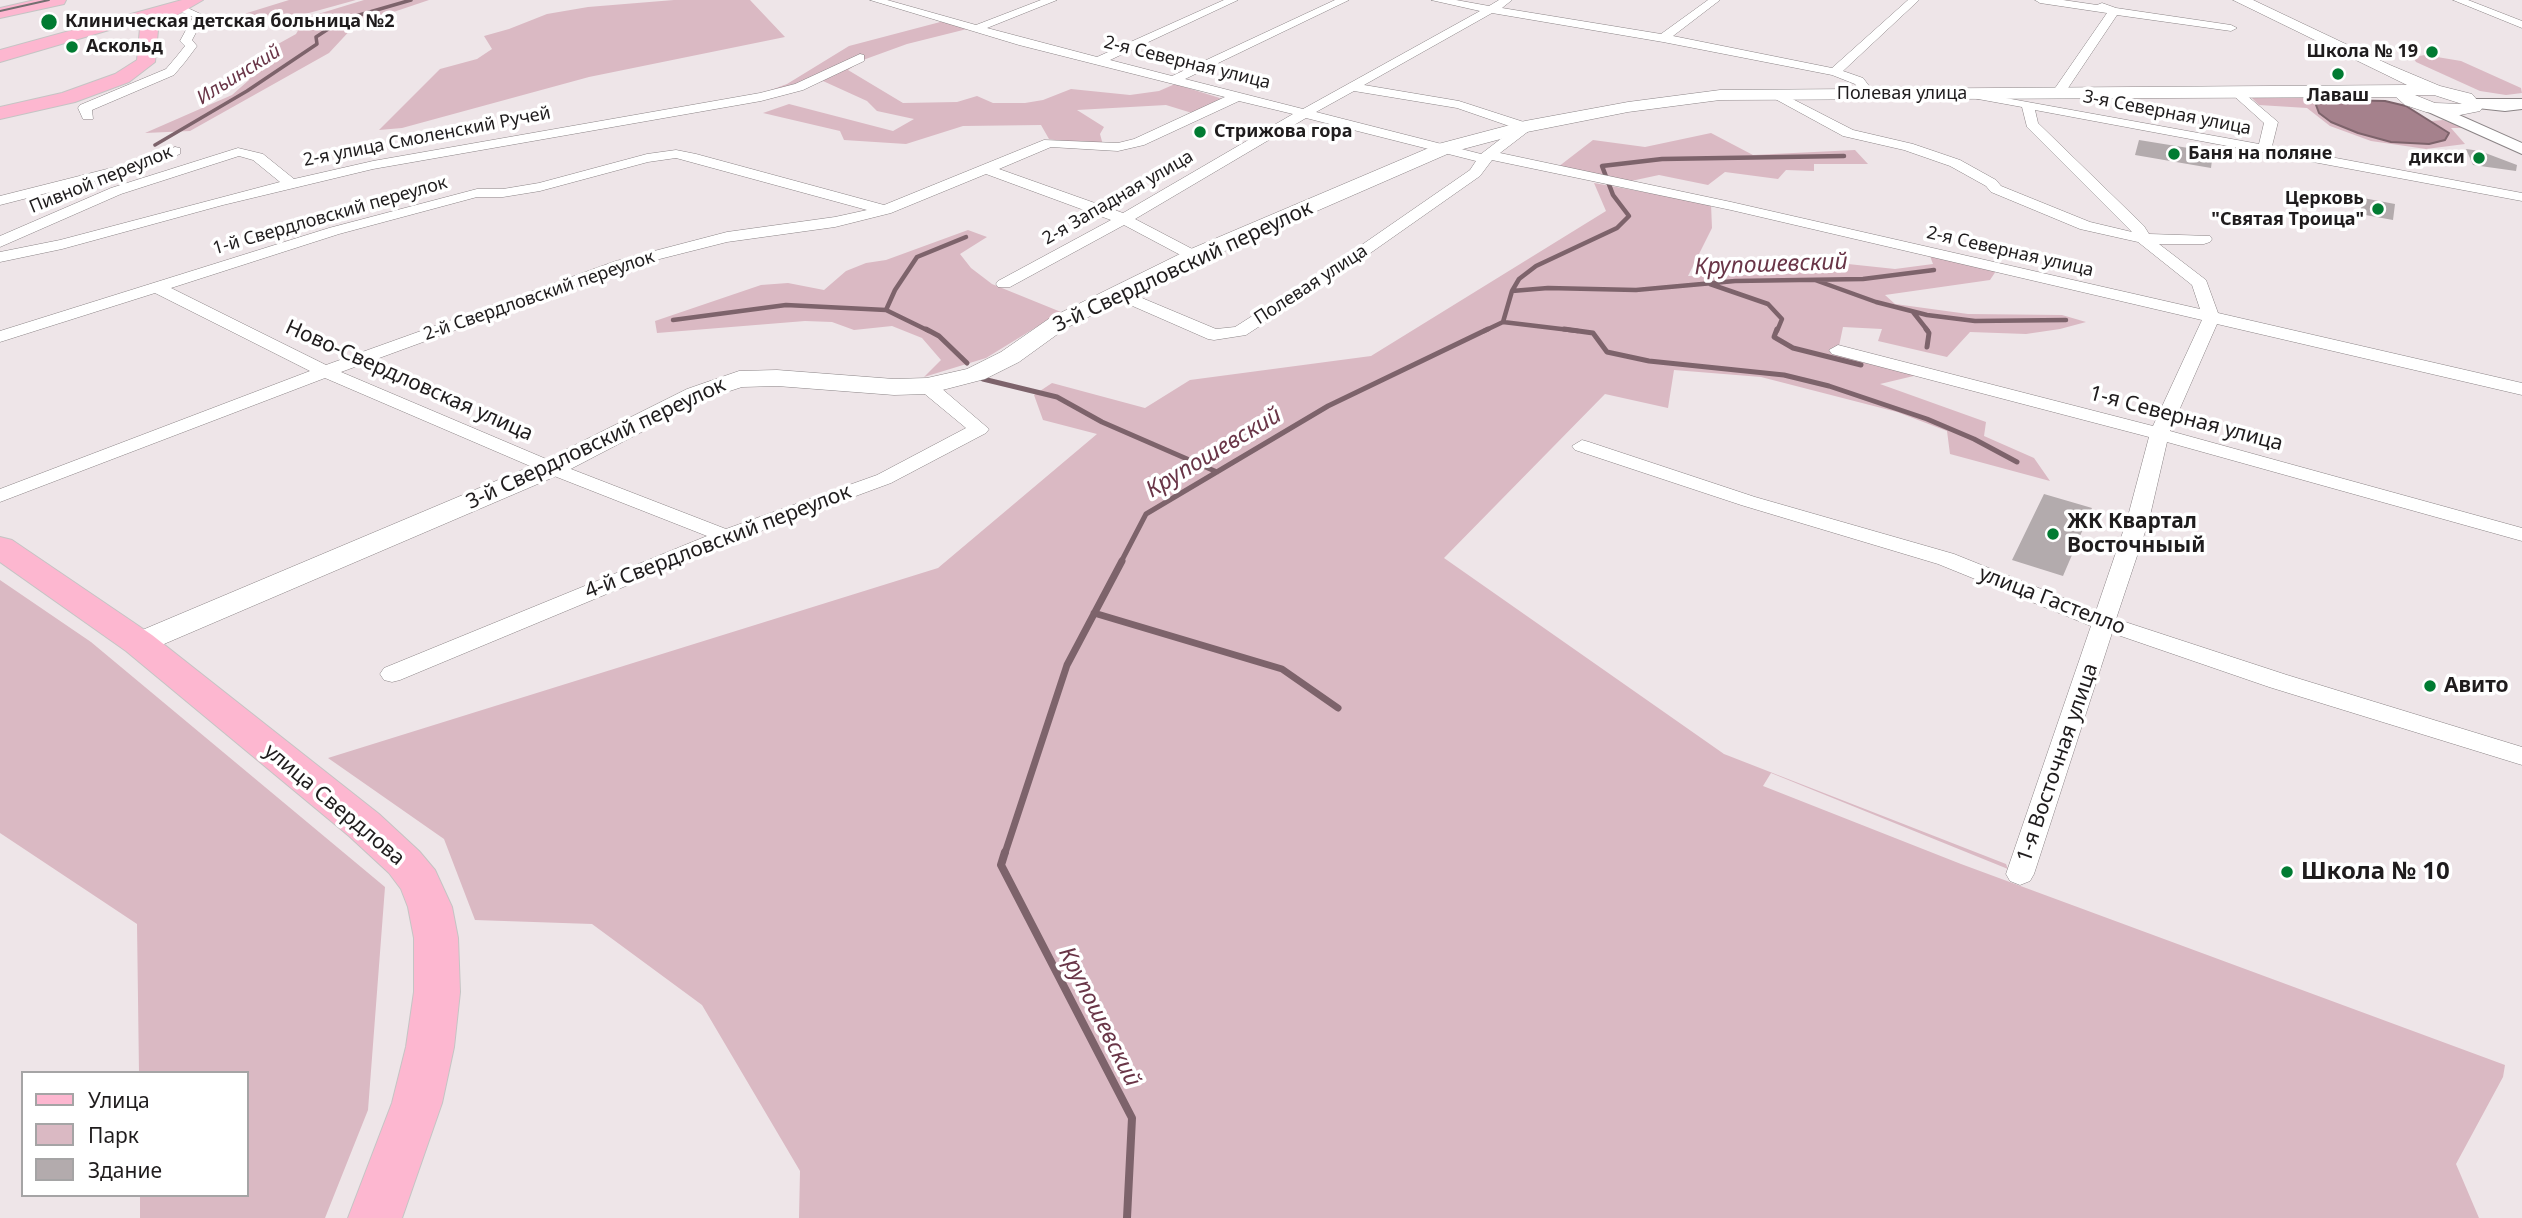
<!DOCTYPE html>
<meta charset="utf-8">
<style>
body{margin:0}
#map{position:relative;width:2522px;height:1218px;overflow:hidden;background:#eee5e8;font-family:"Noto Sans",sans-serif}
canvas{display:block}
.legend{position:absolute;left:21px;top:1071px;width:228px;height:126px;box-sizing:border-box;background:#fff;border:2px solid #a5a4a5;margin:0;padding:9px 12px;list-style:none;font-size:21px;color:#1f1c1d}
.legend li{display:flex;align-items:center;gap:14px;height:35px}
.legend b{width:35px;border:2px solid #a5a4a5}
</style>
<div id="map">
<canvas width="2522" height="1218"></canvas>
<ul class="legend">
<li><b style="height:9px;background:#fdb7d0"></b>Улица</li>
<li><b style="height:19px;background:#dab9c3"></b>Парк</li>
<li><b style="height:19px;background:#b3abad"></b>Здание</li>
</ul>
</div>
<script>
const ctx = document.querySelector('canvas').getContext('2d');
ctx.lineJoin = 'round';
function paint(path, color) { ctx.fillStyle = color; ctx.fill(path, 'evenodd'); }
const toPath = rows => new Path2D(rows.map(r => 'M' + r).join(''));
function strokePath(path, color, width, dash) { ctx.strokeStyle = color; ctx.lineWidth = width; ctx.lineCap = dash ? 'butt' : 'round'; ctx.setLineDash(dash || []); ctx.stroke(path); }
function label(font, color, halo, rows, align = 'center') {
  ctx.font = font + ' "Noto Sans",sans-serif'; ctx.lineWidth = 7; ctx.setLineDash([]); ctx.textBaseline = 'middle'; ctx.strokeStyle = halo; ctx.fillStyle = color; for (const [text, x, y, turn = 0] of rows) {
    ctx.save(); ctx.translate(x, y); ctx.rotate((+turn || 0) * Math.PI / 180); ctx.textAlign = isNaN(turn) ? turn : align; if (halo) ctx.strokeText(text, 0, 0); ctx.fillText(text, 0, 0); ctx.restore();
  }
}
const green = toPath([
 [289,0,356,0,280,21,254,23,240,19,247,13],
 [364,0,429,0,355,25,329,53,190,131,145,133,232,95,249,80,233,69,296,34,305,18],
 [674,0,750,0,785,37,589,77,402,128,379,130,440,69,477,59,492,49,484,36,509,29,547,14,588,7],
 [944,21,971,28,907,44,863,60,848,70,903,103,957,102,977,96,993,103,1025,103,1043,100,1071,89,1130,95,1159,91,1175,84,1223,99,1192,113,1166,105,1077,110,1104,127,1100,134,1103,145,1073,143,1049,139,1041,125,963,126,906,144,844,140,840,131,763,113,789,104,893,131,914,119,877,111,867,101,823,81,770,99,760,94,787,84,849,46],
 [2425,55,2461,61,2521,88,2522,93,2506,95,2480,91,2416,62,2413,57],
 [2306,97,2322,101,2316,105,2319,113,2331,122,2358,133,2391,142,2429,144,2448,133,2431,121,2443,120,2466,128,2451,128,2465,144,2426,149,2371,141,2330,126,2307,108,2259,105,2252,98],
 [1711,133,1753,155,1855,150,1868,164,1814,164,1814,171,1786,170,1778,179,1725,172,1708,185,1659,175,1631,181,1558,167,1593,140,1645,147],
 [1594,183,1711,204,1712,228,1688,276,1786,274,1848,264,1895,269,1933,264,1930,256,1996,271,1990,280,1885,295,1895,304,1968,314,2062,315,2086,322,2060,329,2026,334,1970,332,1947,357,1878,341,1882,329,1843,327,1839,346,1922,374,1880,384,1986,422,1984,436,2034,458,2050,481,1950,454,1947,431,1897,412,1761,377,1674,370,1668,408,1605,394,1444,558,1724,754,2006,864,2008,869,1771,773,1763,786,1961,864,2505,1065,2503,1077,2456,1164,2479,1218,799,1218,800,1171,702,1005,592,924,475,920,444,839,328,758,938,568,1097,434,1043,420,1034,395,1052,383,1145,408,1190,380,1371,356,1606,211],
 [968,230,987,237,960,254,971,268,992,284,1061,312,986,358,924,377,941,360,922,338,892,326,854,330,832,322,805,321,657,333,655,321,761,285,788,283,824,290,846,271,866,263,886,260],
 [0,580,91,642,385,887,368,1110,325,1218,140,1218,140,1195,247,1195,247,1073,139,1073,137,924,0,833]
]);
const water = toPath([
 [2339,100,2385,101,2406,106,2449,133,2445,140,2429,144,2391,142,2358,133,2331,122,2319,113,2316,105,2322,101,2339,100]
]);
const streamFar4 = toPath([
 [155,145,247,91,317,44,316,37,342,20,411,0]
]);
const streamFar3 = toPath([
 [1815,280,1876,302,1927,315,1975,321,2066,320],
 [1710,284,1768,304,1782,319,1777,331],
 [1512,291,1519,279,1536,266,1617,228,1629,216,1613,195,1602,166,1662,159,1844,156],
 [886,310,895,290,917,257,966,237],
 [1913,312,1928,331],
 [673,320,786,305,886,310,929,331],
 [1503,322,1578,331],
 [1484,331,1503,322,1512,291,1548,288,1636,290,1735,281,1863,279,1934,270]
]);
const streamFar2 = toPath([
 [926,329,939,336,967,363],
 [1564,329,1593,333,1607,352,1649,361,1784,375,1829,386,1927,419,1974,439,2017,462],
 [1777,329,1774,337,1793,348,1861,365],
 [1926,329,1929,333,1927,347],
 [983,379,1057,397,1102,422,1217,472],
 [1121,562,1146,514,1328,406,1488,329]
]);
const streamFar1 = toPath([
 [1094,613,1282,669,1338,708],
 [1005,853,1067,665,1122,561]
]);
const stream = toPath([
 [1005,852,1001,865,1132,1118,1127,1218]
]);
const building = toPath([
 [2139,140,2213,152,2211,168,2135,155],
 [2466,149,2480,151,2517,165,2516,171,2473,165],
 [2363,198,2395,204,2393,220,2360,214],
 [2044,494,2092,508,2063,576,2012,560]
]);
const minor = toPath([
 [870,0,887,0,976,25,1041,0,1057,0,987,28,1097,57,1224,0,1238,0,1110,60,1172,76,1335,0,1349,0,1185,79,1303,109,1480,11,1431,0,1456,0,1489,6,1499,0,1512,0,1502,8,1661,34,1708,0,1720,0,1673,36,1832,68,1908,0,1919,0,1843,71,1863,78,1876,95,1870,99,1865,98,1855,84,1832,75,1663,42,1492,13,1364,85,1459,101,1530,124,1530,130,1500,153,1731,202,2200,309,2192,285,2138,242,2080,229,1991,192,1986,186,1950,166,1904,150,1843,136,1766,94,1767,91,1777,91,1853,130,1913,144,1960,160,1996,180,2001,186,2090,222,2132,232,2027,127,2022,107,1967,97,1967,91,2259,144,2264,123,2234,96,2234,90,2239,89,2278,122,2272,146,2522,193,2522,201,2035,110,2038,123,2144,226,2149,234,2210,236,2212,239,2210,242,2204,244,2159,244,2206,280,2218,313,2522,383,2522,395,2217,324,2170,431,2522,528,2522,541,2167,442,2149,520,2116,619,2287,675,2522,747,2522,765,2269,687,2112,633,2034,874,2030,881,2020,885,2010,881,2006,874,2091,626,1938,564,1741,505,1575,450,1572,446,1582,440,1589,442,1755,497,1954,554,2096,611,2127,520,2149,437,1832,354,1829,350,1838,345,2153,426,2202,320,1731,210,1492,160,1480,176,1349,268,1246,335,1214,340,1208,339,1112,297,1110,293,1112,289,1118,288,1216,329,1235,327,1337,262,1470,170,1476,161,1306,118,1135,219,1200,253,1202,256,1200,259,1188,259,1124,225,1010,287,998,287,996,284,998,281,1111,220,986,174,891,213,835,227,727,242,628,267,341,372,558,464,726,529,877,475,966,428,920,390,918,386,920,382,934,382,989,429,986,433,891,483,734,541,400,680,392,682,384,680,380,674,384,668,707,536,544,472,325,378,0,502,0,489,310,371,155,293,0,342,0,331,329,228,477,189,503,189,539,183,647,154,676,150,696,154,884,205,1044,140,1118,143,1134,139,1225,97,1019,45,870,0],
 [1354,91,1457,108,1515,128,1481,154,1316,112,1354,91],
 [1239,101,1293,114,1123,213,999,169,1051,147,1118,151,1144,145,1239,101],
 [676,158,867,210,835,217,727,232,616,261,326,365,171,288,339,234,477,197,503,197,540,191,648,162,676,158],
 [2035,0,2063,0,2097,5,2102,3,2116,8,2231,25,2237,28,2231,31,2117,15,2062,97,2057,98,2051,94,2107,13,2040,3,2035,0],
 [2453,0,2468,0,2522,21,2522,28,2453,0],
 [179,4,205,16,192,40,197,46,185,62,174,75,92,110,93,119,83,119,78,108,80,105,166,69,177,56,185,46,180,41,193,17,175,9,175,5,179,4],
 [860,54,864,55,864,61,803,90,761,101,373,169,223,205,62,249,0,262,0,252,60,240,280,182,253,160,239,156,121,194,0,247,0,236,111,188,238,148,263,154,294,179,373,161,760,93,795,84,860,54],
 [175,147,180,148,180,154,137,170,0,205,0,196,127,164,175,147]
]);
const tertiary = toPath([
 [2474,99,2522,99,2522,109,2505,111,2468,107,2466,104,2468,101,2474,99],
 [2432,103,2522,143,2522,154,2426,111,2424,108,2426,105,2432,103]
]);
const secondary = toPath([
 [2233,0,2253,0,2390,65,2440,86,2472,94,2483,107,2480,111,2455,116,2426,112,2405,105,2396,97,1720,100,1628,112,1527,132,1452,152,1202,261,1066,328,1019,362,985,379,927,394,894,395,777,386,742,387,705,399,561,474,150,650,139,653,128,650,123,643,128,636,541,462,687,389,739,371,777,370,894,379,927,378,967,369,1001,352,1050,318,1186,251,1438,144,1525,121,1628,102,1720,90,2407,85,2233,0],
 [2415,95,2434,95,2462,104,2435,103,2415,95]
]);
const primary = toPath([
 [35,0,66,0,64,4,0,18,0,8,35,0],
 [182,0,203,0,172,18,158,30,155,62,129,82,75,102,0,119,0,107,62,93,115,74,137,60,140,28,150,18,0,62,0,50,182,0],
 [0,537,12,540,152,635,379,814,419,851,435,870,452,907,458,938,460,992,454,1047,442,1103,402,1218,348,1218,392,1103,406,1047,414,992,414,938,408,907,401,889,389,873,349,836,126,651,0,562,0,537]
]);
const tram = toPath([
 [0,11,49,0]
]);
const markers = [
 [49,22,9,"#017b32"],
 [72,47,7,"#017b32"],
 [2432,52,7,"#017b32"],
 [2338,74,7,"#017b32"],
 [1200,132,7,"#017b32"],
 [2174,154,7,"#017b32"],
 [2479,158,7,"#017b32"],
 [2378,209,7,"#017b32"],
 [2053,534,7,"#017b32"],
 [2430,686,7,"#017b32"],
 [2287,872,7,"#017b32"]
];
const farPoinames = [
 ["Клиническая детская больница №2",65,22],
 ["Аскольд",86,47],
 ["Школа № 19",2418,52,"right"],
 ["Лаваш",2338,96,"center"],
 ["Стрижова гора",1214,132],
 ["Баня на поляне",2188,154],
 ["дикси",2465,158,"right"],
 ["Церковь",2364,199,"right"],
 ["\"Святая Троица\"",2364,220,"right"]
];
const farStreetnames = [
 ["2-я Северная улица",1187,63,14],
 ["Полевая улица",1902,94],
 ["3-я Северная улица",2167,113,11],
 ["2-я улица Смоленский Ручей",427,137,-11],
 ["Пивной переулок",101,180,-22],
 ["2-я Западная улица",1118,198,-30],
 ["1-й Свердловский переулок",330,216,-16],
 ["2-я Северная улица",2010,252,13],
 ["Полевая улица",1311,285,-33],
 ["2-й Свердловский переулок",539,296,-19]
];
const farWaternames = [
 ["Ильинский",239,75,-32]
];
const streetNames = [
 ["3-й Свердловский переулок",1183,267,-25],
 ["Ново-Свердловская улица",409,381,24],
 ["1-я Северная улица",2186,419,15],
 ["3-й Свердловский переулок",596,444,-25],
 ["4-й Свердловский переулок",718,542,-21],
 ["улица Гастелло",2052,601,21],
 ["1-я Восточная улица",2058,763,-71],
 ["улица Свердлова",334,805,40]
];
const poiNames = [
 ["ЖК Квартал",2067,522],
 ["Восточныый",2067,546],
 ["Авито",2444,686]
];
const waterNames = [
 ["Крупошевский",1771,265,-2],
 ["Крупошевский",1214,453,-31],
 ["Крупошевский",1099,1017,63]
];
const nearPoinames = [
 ["Школа № 10",2301,872]
];
paint(green, '#dab9c3');
paint(water, '#a5818c');
strokePath(water, '#7d636b', 2);
strokePath(streamFar4, '#7d636b', 3.5);
strokePath(streamFar3, '#7d636b', 4.5);
strokePath(streamFar2, '#7d636b', 5);
strokePath(streamFar1, '#7d636b', 7);
strokePath(stream, '#7d636b', 8);
paint(building, '#b3abad');
strokePath(minor, '#8b8486', 1);
strokePath(tertiary, '#8b8486', 2);
strokePath(secondary, '#8b8486', 1);
strokePath(primary, '#c5c4c4', 2);
paint(minor, '#fff');
paint(tertiary, '#fff');
paint(secondary, '#fff');
paint(primary, '#fdb7d0');
strokePath(tram, '#736e70', 2);
for (const [x, y, r, color] of markers) { const dot = new Path2D(); dot.arc(x, y, r, 0, 2 * Math.PI); ctx.fillStyle = color; ctx.fill(dot); strokePath(dot, '#fff', 2.5); }
label('bold 18px', '#1f1c1d', '#fff', farPoinames, 'left');
label('18px', '#1f1c1d', '#fff', farStreetnames);
label('italic 19px', '#693547', '#fff', farWaternames);
label('21px', '#1f1c1d', '#fff', streetNames);
label('bold 21px', '#1f1c1d', '#fff', poiNames, 'left');
label('italic 23px', '#693547', '#fff', waterNames);
label('bold 24px', '#1f1c1d', '#fff', nearPoinames, 'left');
</script>
